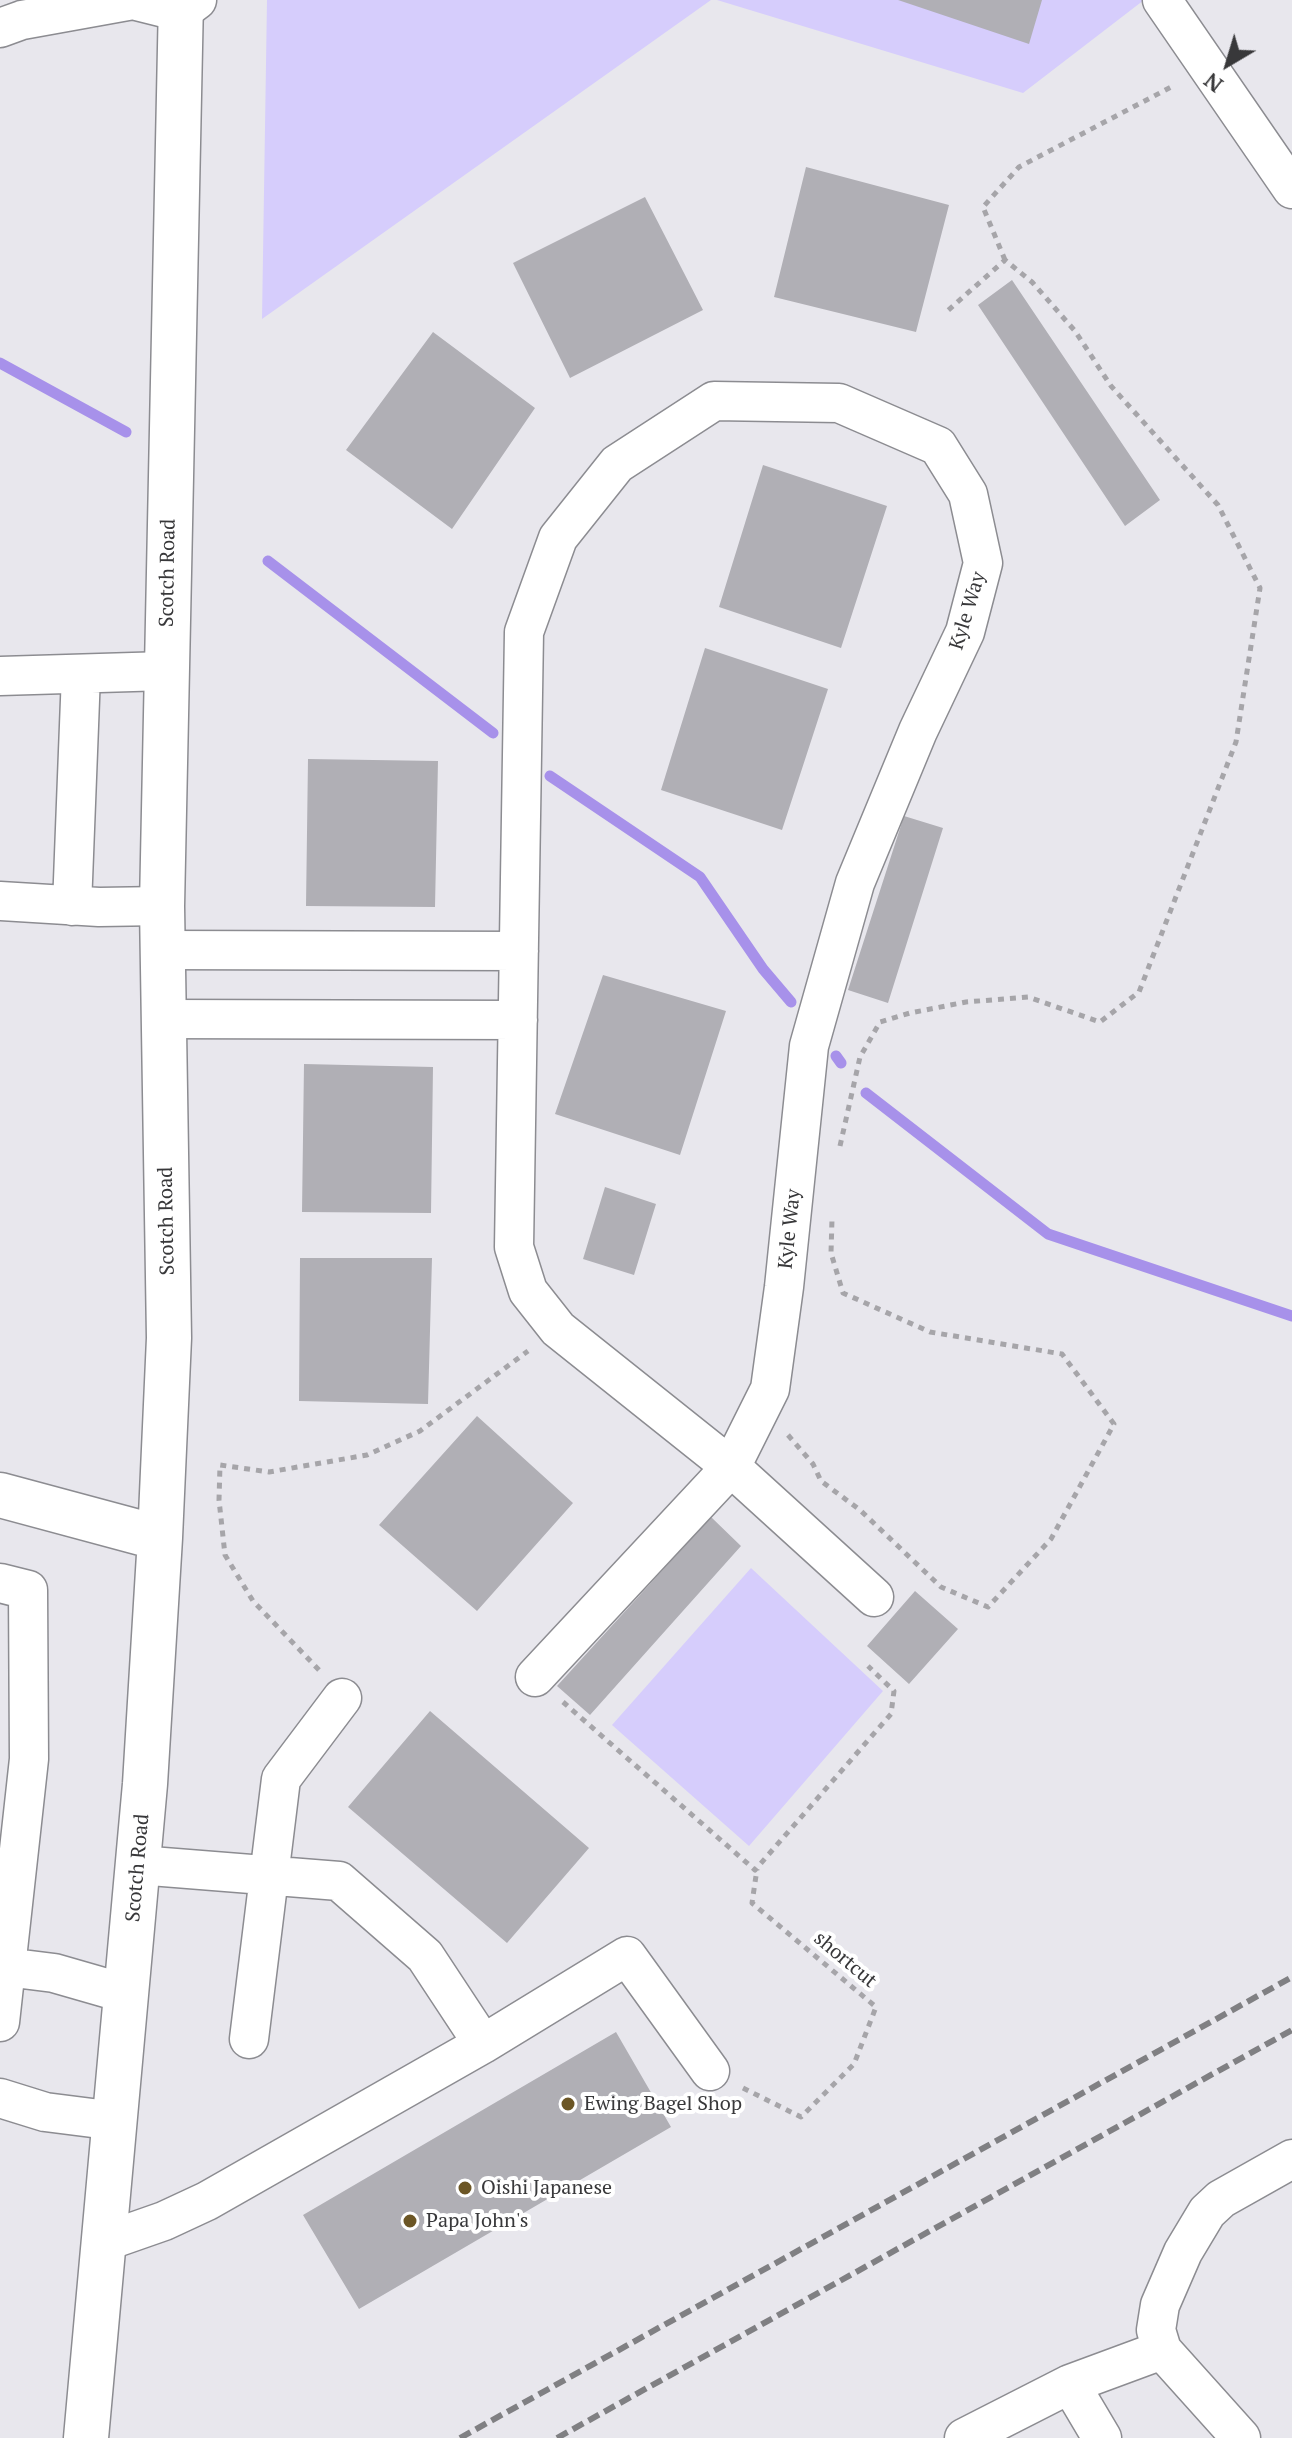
<!DOCTYPE html>
<style>
body{margin:0}
#map{position:relative;width:1292px;height:2438px;overflow:hidden;background:#e8e7ed;font-family:"PT Serif",serif}
canvas{display:block}
.north{position:absolute;left:1188px;top:24px;width:80px;height:80px;-webkit-text-stroke:6px #fff;paint-order:stroke;rotate:218deg;font-size:22px;font-weight:700;line-height:32px;text-align:center;color:#38383a}
.north::after{content:'';display:block;margin:auto;width:28px;height:36px;background:#38383a;clip-path:polygon(50% 0,100% 100%,50% 72%,0 100%)}
</style>
<div id="map">
<canvas width="1292" height="2438"></canvas>
<div class="north">N</div>
</div>
<script>
const ctx = document.querySelector('canvas').getContext('2d');
ctx.lineJoin = 'round';
function paint(path, color) { ctx.fillStyle = color; ctx.fill(path, 'evenodd'); }
const toPath = rows => new Path2D(rows.map(r => 'M' + r).join(''));
function strokePath(path, color, width, dash) { ctx.strokeStyle = color; ctx.lineWidth = width; ctx.lineCap = dash ? 'butt' : 'round'; ctx.setLineDash(dash || []); ctx.stroke(path); }
function label(font, color, halo, rows, align = 'center') {
  ctx.font = font + ' "PT Serif",serif'; ctx.lineWidth = 8; ctx.setLineDash([]); ctx.textBaseline = 'middle'; ctx.strokeStyle = halo; ctx.fillStyle = color; for (const [text, x, y, turn = 0] of rows) {
    ctx.save(); ctx.translate(x, y); ctx.rotate((+turn || 0) * Math.PI / 180); ctx.textAlign = isNaN(turn) ? turn : align; if (halo) ctx.strokeText(text, 0, 0); ctx.fillText(text, 0, 0); ctx.restore();
  }
}
const green = toPath([
 [267,0,711,0,262,319],
 [717,0,1144,0,1023,93],
 [751,1568,883,1691,749,1846,612,1725]
]);
const stream = toPath([
 [0,363,126,432],
 [268,561,493,733],
 [550,776,700,877,763,969,791,1002],
 [836,1056,841,1063],
 [866,1093,1048,1234,1292,1316]
]);
const building = toPath([
 [898,0,1042,0,1029,44],
 [806,167,949,205,916,332,774,297],
 [645,197,703,310,570,378,513,263],
 [1012,280,1160,500,1125,526,978,305],
 [433,332,535,408,452,529,346,450],
 [763,465,887,506,841,648,719,607],
 [705,648,828,689,782,830,661,790],
 [308,759,438,761,435,907,306,906],
 [904,816,943,828,888,1003,848,990],
 [603,975,726,1011,680,1155,555,1114],
 [304,1064,433,1067,431,1213,302,1212],
 [605,1187,656,1204,634,1275,583,1259],
 [300,1258,432,1258,428,1404,299,1401],
 [477,1416,573,1503,477,1611,379,1525],
 [711,1517,741,1546,590,1715,557,1686],
 [915,1591,958,1629,909,1684,867,1646],
 [430,1711,589,1848,507,1943,348,1807],
 [616,2032,671,2127,359,2309,303,2215]
]);
const path = toPath([
 [1005,260,983,207,1019,167,1175,85],
 [840,1146,860,1057,880,1022,910,1013,966,1002,1028,997,1100,1022,1139,992,1236,742,1260,588,1218,505,1111,386,1075,331,1032,282,1005,260,944,314],
 [788,1435,813,1464,821,1481,860,1510,941,1587,988,1607,1051,1539,1114,1424,1062,1354,930,1332,843,1293,831,1253,832,1219],
 [319,1670,253,1601,225,1555,219,1500,220,1465,269,1472,367,1455,420,1431,528,1351],
 [563,1702,755,1870,891,1714,894,1691,868,1666],
 [743,2088,801,2117,854,2064,876,2007,752,1903,757,1869]
]);
const minor = toPath([
 [1162,0,1292,189],
 [0,28,22,20,133,0,181,12,197,0],
 [0,676,166,671],
 [0,901,99,907,162,906],
 [72,906,81,674],
 [163,950,519,951],
 [164,1019,518,1020],
 [0,1583,28,1590,29,1759,0,2022],
 [535,1677,731,1467,770,1389,784,1287,809,1046,855,883,918,731,965,632,983,563,968,494,938,446,839,403,714,401,617,464,558,538,524,632,514,1247,528,1291,558,1329,731,1467,874,1597],
 [138,1865,339,1881,425,1956,483,2044],
 [6,1967,54,1973,127,1994],
 [249,2039,281,1779,342,1698],
 [0,2098,45,2112,116,2121],
 [104,2242,164,2221,207,2201,483,2044,627,1956,710,2071],
 [1070,2384,1102,2438],
 [964,2438,1070,2384,1162,2350],
 [1241,2438,1162,2350,1156,2330,1160,2305,1183,2252,1207,2212,1221,2199,1292,2159]
]);
const major = toPath([
 [0,1495,160,1538],
 [86,2438,145,1784,160,1538,169,1338,162,906,181,0]
]);
const rail = toPath([
 [460,2438,1292,1977],
 [557,2438,1292,2030]
]);
const markers = [
 [568,2104,8,"#6c5625"],
 [465,2188,8,"#6c5625"],
 [410,2221,8,"#6c5625"]
];
const streetNames = [
 ["Scotch Road",168,573,-89],
 ["Kyle Way",968,611,-73],
 ["Scotch Road",167,1221,-91],
 ["Kyle Way",790,1229,-84],
 ["Scotch Road",138,1868,-85],
 ["shortcut",845,1960,40]
];
const poiNames = [
 ["Ewing Bagel Shop",584,2104],
 ["Oishi Japanese",481,2188],
 ["Papa John's",426,2221]
];
paint(green, '#d6cdfc');
strokePath(stream, '#a791ea', 11);
paint(building, '#b0afb5');
strokePath(minor, '#8c8c91', 41);
strokePath(major, '#8c8c91', 47);
strokePath(path, '#a6a5a9', 5, [6, 6]);
strokePath(minor, '#fff', 38);
strokePath(major, '#fff', 44);
strokePath(rail, '#808083', 6, [12, 6]);
for (const [x, y, r, color] of markers) { const dot = new Path2D(); dot.arc(x, y, r, 0, 2 * Math.PI); ctx.fillStyle = color; ctx.fill(dot); strokePath(dot, '#fff', 3); }
label('20px', '#38383a', '#fff', streetNames);
label('20px', '#38383a', '#fff', poiNames, 'left');
</script>
